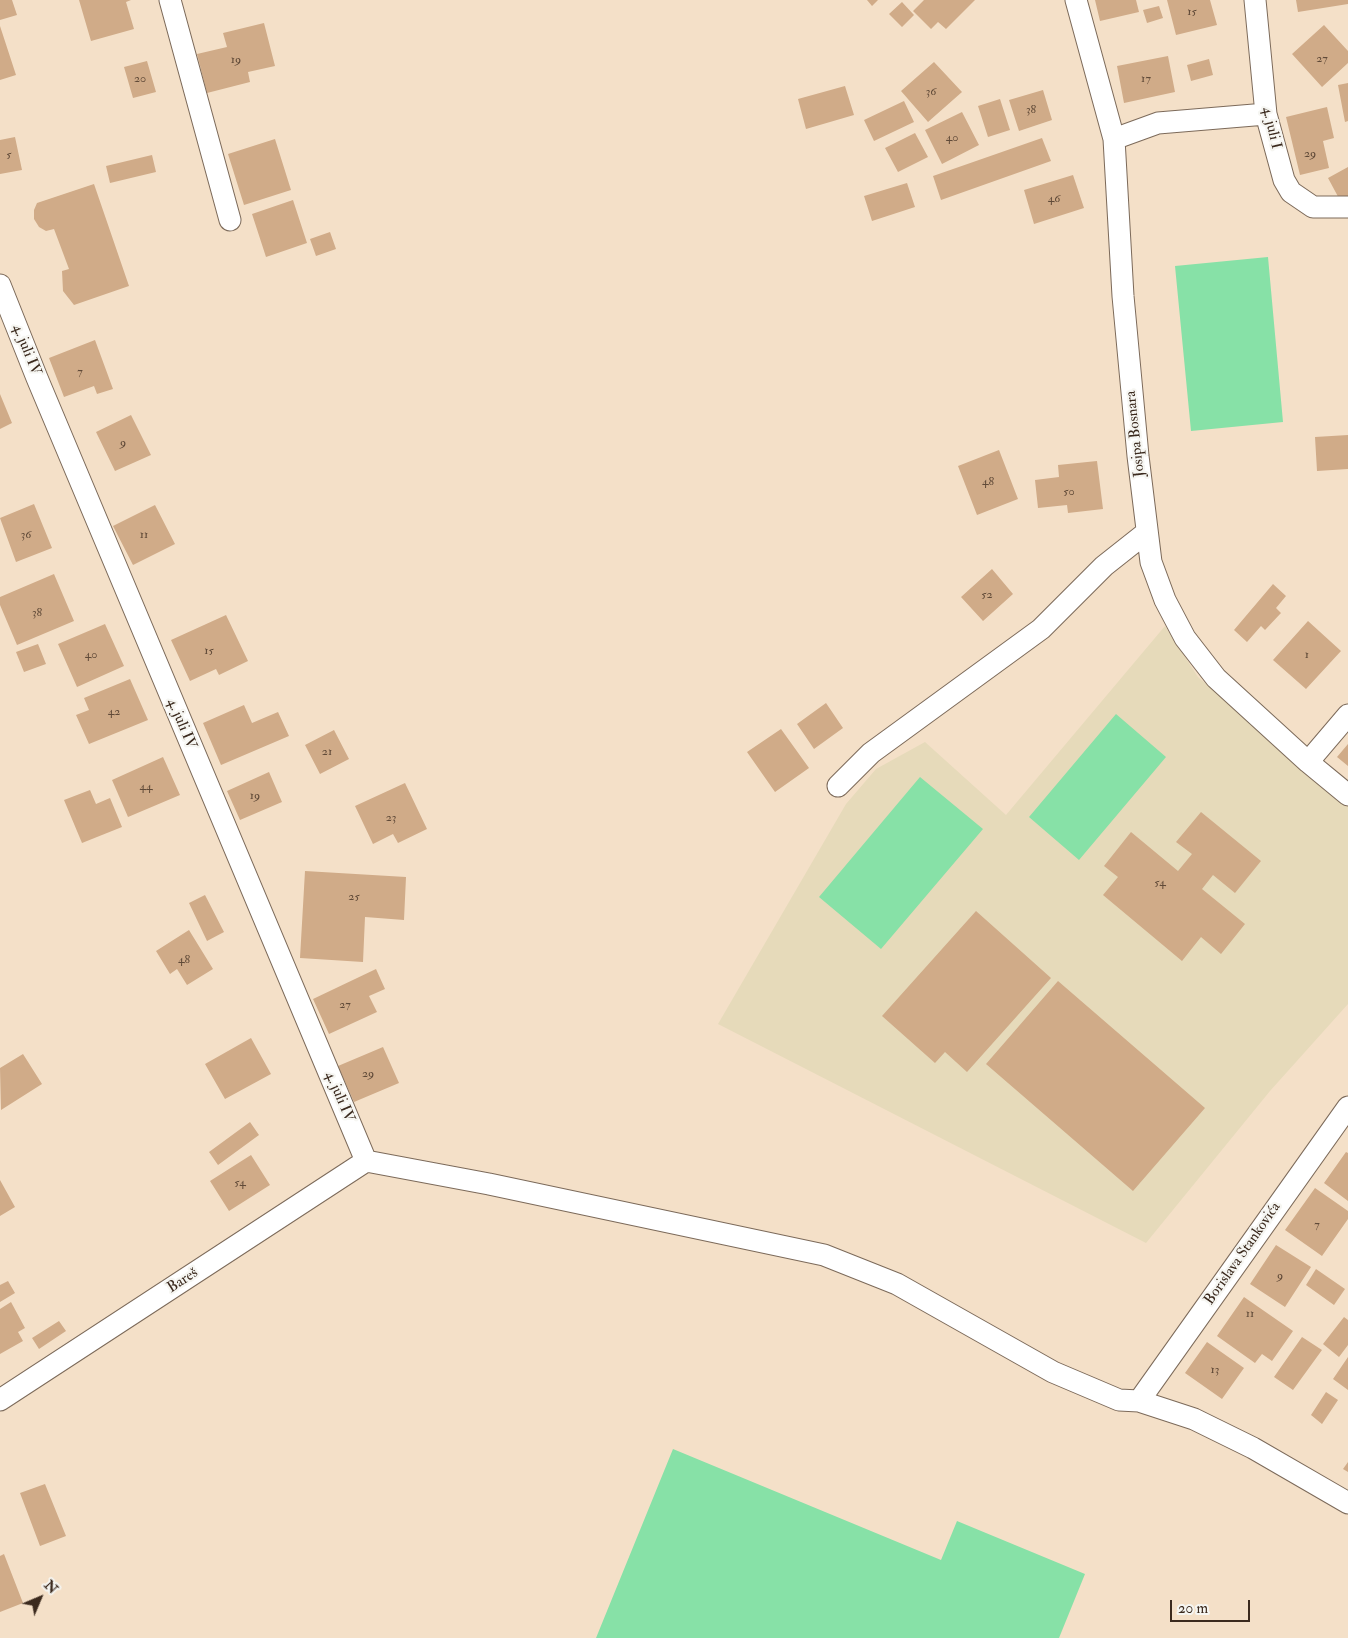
<!DOCTYPE html>
<meta charset="utf-8">
<style>
body{margin:0}
#map{position:relative;width:1348px;height:1638px;overflow:hidden;background:#f4e0c8;font-family:"IM FELL Double Pica",serif}
canvas{display:block}
.north{position:absolute;left:15px;top:1573px;width:50px;height:50px;-webkit-text-stroke:4px #f6f6f2;paint-order:stroke;rotate:45deg;font-size:14px;font-weight:700;line-height:20px;text-align:center;color:#3b2a1e}
.north::after{content:'';display:block;margin:auto;width:18px;height:22px;background:#3b2a1e;clip-path:polygon(50% 0,100% 100%,50% 72%,0 100%)}
.scale{position:absolute;left:1170px;top:1600px;width:80px;height:22px;box-sizing:border-box;border:2px solid #3b2a1e;border-top:0;padding-left:6px;font-size:15px;line-height:18px;white-space:nowrap;color:#3b2a1e;-webkit-text-stroke:4px #f6f6f2;paint-order:stroke}
</style>
<div id="map">
<canvas width="1348" height="1638"></canvas>
<div class="north">N</div>
<div class="scale">20 m</div>
</div>
<script>
const ctx = document.querySelector('canvas').getContext('2d');
ctx.lineJoin = 'round';
function paint(path, color) { ctx.fillStyle = color; ctx.fill(path, 'evenodd'); }
const toPath = rows => new Path2D(rows.map(r => 'M' + r).join(''));
function strokePath(path, color, width, dash) { ctx.strokeStyle = color; ctx.lineWidth = width; ctx.lineCap = dash ? 'butt' : 'round'; ctx.setLineDash(dash || []); ctx.stroke(path); }
function label(font, color, halo, rows, align = 'center') {
  ctx.font = font + ' "IM FELL Double Pica",serif'; ctx.lineWidth = 4.5; ctx.setLineDash([]); ctx.textBaseline = 'middle'; ctx.strokeStyle = halo; ctx.fillStyle = color; for (const [text, x, y, turn = 0] of rows) {
    ctx.save(); ctx.translate(x, y); ctx.rotate((+turn || 0) * Math.PI / 180); ctx.textAlign = isNaN(turn) ? turn : align; if (halo) ctx.strokeText(text, 0, 0); ctx.fillText(text, 0, 0); ctx.restore();
  }
}
const built = toPath([
 [1165,626,1198,677,1348,804,1348,1004,1270,1091,1146,1243,718,1024,846,804,876,769,925,742,1006,815]
]);
const green = toPath([
 [1268,257,1283,422,1191,431,1175,266],
 [1116,714,1166,757,1079,860,1029,817],
 [920,777,983,829,881,949,819,897],
 [673,1449,941,1560,957,1521,1085,1574,1059,1638,596,1638]
]);
const building = toPath([
 [0,0,12,0,17,15,0,20],
 [79,0,131,0,126,2,134,29,91,41],
 [867,0,878,0,872,6],
 [924,0,975,0,946,29,938,22,931,29,913,11],
 [1095,0,1136,0,1139,12,1100,21],
 [1167,0,1210,0,1217,25,1176,35],
 [1296,0,1348,0,1348,4,1298,12],
 [902,2,914,15,902,27,889,14],
 [1159,6,1163,18,1147,23,1143,10],
 [264,23,275,66,248,72,250,82,207,93,197,54,227,47,223,33],
 [1324,25,1348,51,1348,63,1322,87,1292,54],
 [0,26,16,75,0,80],
 [1168,56,1175,92,1124,103,1117,66],
 [1209,59,1213,75,1191,81,1187,65],
 [147,61,156,92,133,98,124,67],
 [934,62,962,92,928,122,901,91],
 [1348,83,1348,121,1345,122,1338,85],
 [845,86,854,115,806,129,798,99],
 [1043,90,1052,120,1019,131,1009,100],
 [1000,99,1010,130,988,137,978,106],
 [904,101,914,122,874,141,864,120],
 [1327,107,1334,138,1323,141,1329,168,1300,175,1286,117],
 [962,112,979,145,942,164,925,130],
 [915,133,928,157,898,172,885,148],
 [15,137,22,170,0,174,0,140],
 [1042,138,1051,161,941,200,933,176],
 [275,139,291,190,244,205,228,154],
 [152,155,156,172,110,183,106,166],
 [1348,167,1348,201,1342,204,1328,178],
 [1073,175,1084,208,1034,224,1024,190],
 [907,183,915,207,872,221,864,196],
 [94,184,129,286,74,305,63,291,62,271,69,269,54,229,46,231,39,227,34,219,34,210,37,203],
 [293,200,307,243,266,257,252,214],
 [330,232,336,249,316,256,310,239],
 [95,340,113,389,97,394,94,386,64,397,49,358],
 [0,394,12,423,0,429],
 [131,415,151,455,115,471,96,432],
 [1348,435,1348,469,1317,471,1315,437],
 [999,450,1018,499,977,515,958,466],
 [1097,461,1103,509,1068,513,1067,505,1038,508,1035,480,1059,477,1058,465],
 [34,504,52,548,16,562,0,518],
 [155,505,175,544,133,565,113,526],
 [992,569,1013,594,983,621,961,597],
 [54,574,74,621,17,645,0,605,0,597],
 [1273,584,1286,596,1276,608,1281,613,1265,630,1261,626,1247,642,1234,630],
 [226,615,248,661,219,675,216,669,190,681,171,640],
 [1308,621,1341,651,1306,689,1273,660],
 [105,624,124,666,77,687,58,644],
 [38,644,46,664,24,672,16,652],
 [130,679,148,720,89,744,76,715,89,710,84,698],
 [826,703,843,728,814,749,797,724],
 [244,705,252,723,278,712,289,736,221,765,203,723],
 [781,729,809,768,775,792,747,752],
 [334,730,349,759,320,774,305,745],
 [1348,744,1348,766,1337,757],
 [163,757,180,795,128,817,112,780],
 [269,772,282,802,240,820,227,791],
 [405,783,427,829,398,843,393,834,373,844,355,806],
 [90,790,96,804,110,798,122,827,82,843,64,800],
 [1201,812,1261,861,1235,893,1213,875,1202,889,1245,924,1221,954,1201,937,1182,961,1103,895,1118,877,1104,866,1131,832,1178,871,1192,854,1176,842],
 [305,871,406,877,404,920,365,917,363,962,300,958],
 [205,895,224,932,207,941,189,903],
 [976,911,1051,978,967,1072,945,1052,935,1063,882,1016],
 [189,930,213,969,187,985,177,969,170,974,156,951],
 [376,969,385,989,369,996,377,1012,329,1034,313,999],
 [1058,981,1205,1108,1133,1191,986,1064],
 [251,1038,271,1074,225,1099,205,1064],
 [383,1047,399,1083,354,1102,338,1066],
 [23,1054,42,1084,1,1110,0,1068],
 [250,1122,259,1135,218,1165,209,1152],
 [1346,1152,1348,1153,1348,1201,1324,1183],
 [251,1155,270,1185,229,1211,210,1181],
 [0,1180,15,1207,0,1216],
 [1315,1188,1348,1211,1348,1219,1322,1256,1285,1230],
 [1276,1245,1311,1267,1285,1307,1250,1284],
 [1316,1269,1345,1289,1334,1305,1306,1285],
 [8,1281,15,1293,0,1302,0,1285],
 [1244,1297,1293,1331,1272,1361,1262,1354,1255,1363,1217,1336],
 [11,1302,25,1328,18,1332,23,1341,0,1354,0,1309],
 [1344,1317,1348,1320,1348,1345,1339,1357,1323,1344],
 [59,1321,66,1331,39,1349,32,1338],
 [1302,1337,1322,1350,1293,1390,1274,1377],
 [1207,1342,1244,1368,1222,1399,1185,1373],
 [1348,1357,1348,1390,1333,1379],
 [1326,1392,1338,1400,1322,1424,1311,1415],
 [1348,1462,1348,1472,1343,1469],
 [45,1484,66,1536,40,1546,20,1493],
 [4,1554,23,1603,0,1612,0,1556]
]);
const minor = toPath([
 [170,0,230,220],
 [1076,0,1114,139,1123,296,1138,456,1151,562,1165,600,1185,638,1216,678,1308,762,1348,795],
 [1255,0,1266,114,1284,180,1291,192,1313,207,1348,207],
 [1114,139,1158,123,1266,114],
 [0,285,37,378,366,1161],
 [1308,762,1348,715],
 [838,786,871,753,1041,629,1104,566,1147,532],
 [366,1161,489,1184,824,1255,897,1284,1053,1372,1119,1400,1139,1401,1194,1419,1253,1448,1348,1503],
 [0,1400,366,1161],
 [1139,1401,1348,1107]
]);
const numberNames = [
 ["15",1192,12],
 ["27",1322,59],
 ["19",236,60],
 ["20",140,79],
 ["17",1146,79],
 ["36",931,92],
 ["38",1031,110],
 ["40",952,138],
 ["29",1310,154],
 ["5",9,155],
 ["46",1054,199],
 ["7",80,372],
 ["9",123,443],
 ["48",988,482],
 ["50",1069,492],
 ["36",26,535],
 ["11",144,535],
 ["52",987,595],
 ["38",37,613],
 ["15",209,651],
 ["40",91,655],
 ["1",1307,655],
 ["42",114,712],
 ["21",327,752],
 ["44",146,787],
 ["19",255,796],
 ["23",391,818],
 ["54",1160,883],
 ["25",354,897],
 ["48",184,960],
 ["27",345,1005],
 ["29",368,1074],
 ["54",240,1183],
 ["7",1317,1225],
 ["9",1280,1276],
 ["11",1250,1314],
 ["13",1215,1370]
];
const streetNames = [
 ["4. juli I",1271,128,77],
 ["4. juli IV",26,350,68],
 ["Josipa Bosnara",1136,434,-96],
 ["4. juli IV",181,724,67],
 ["4. juli IV",339,1097,67],
 ["Borislava Stankovića",1243,1254,-55],
 ["Bareš",183,1281,-33]
];
paint(built, '#e6daba');
paint(green, '#87e1a7');
paint(building, '#d0ab88');
strokePath(minor, '#7c6a5a', 23);
strokePath(minor, '#fff', 21);
label('12px', '#604a38', null, numberNames);
label('15px', '#3b2a1e', '#f6f6f2', streetNames);
</script>
